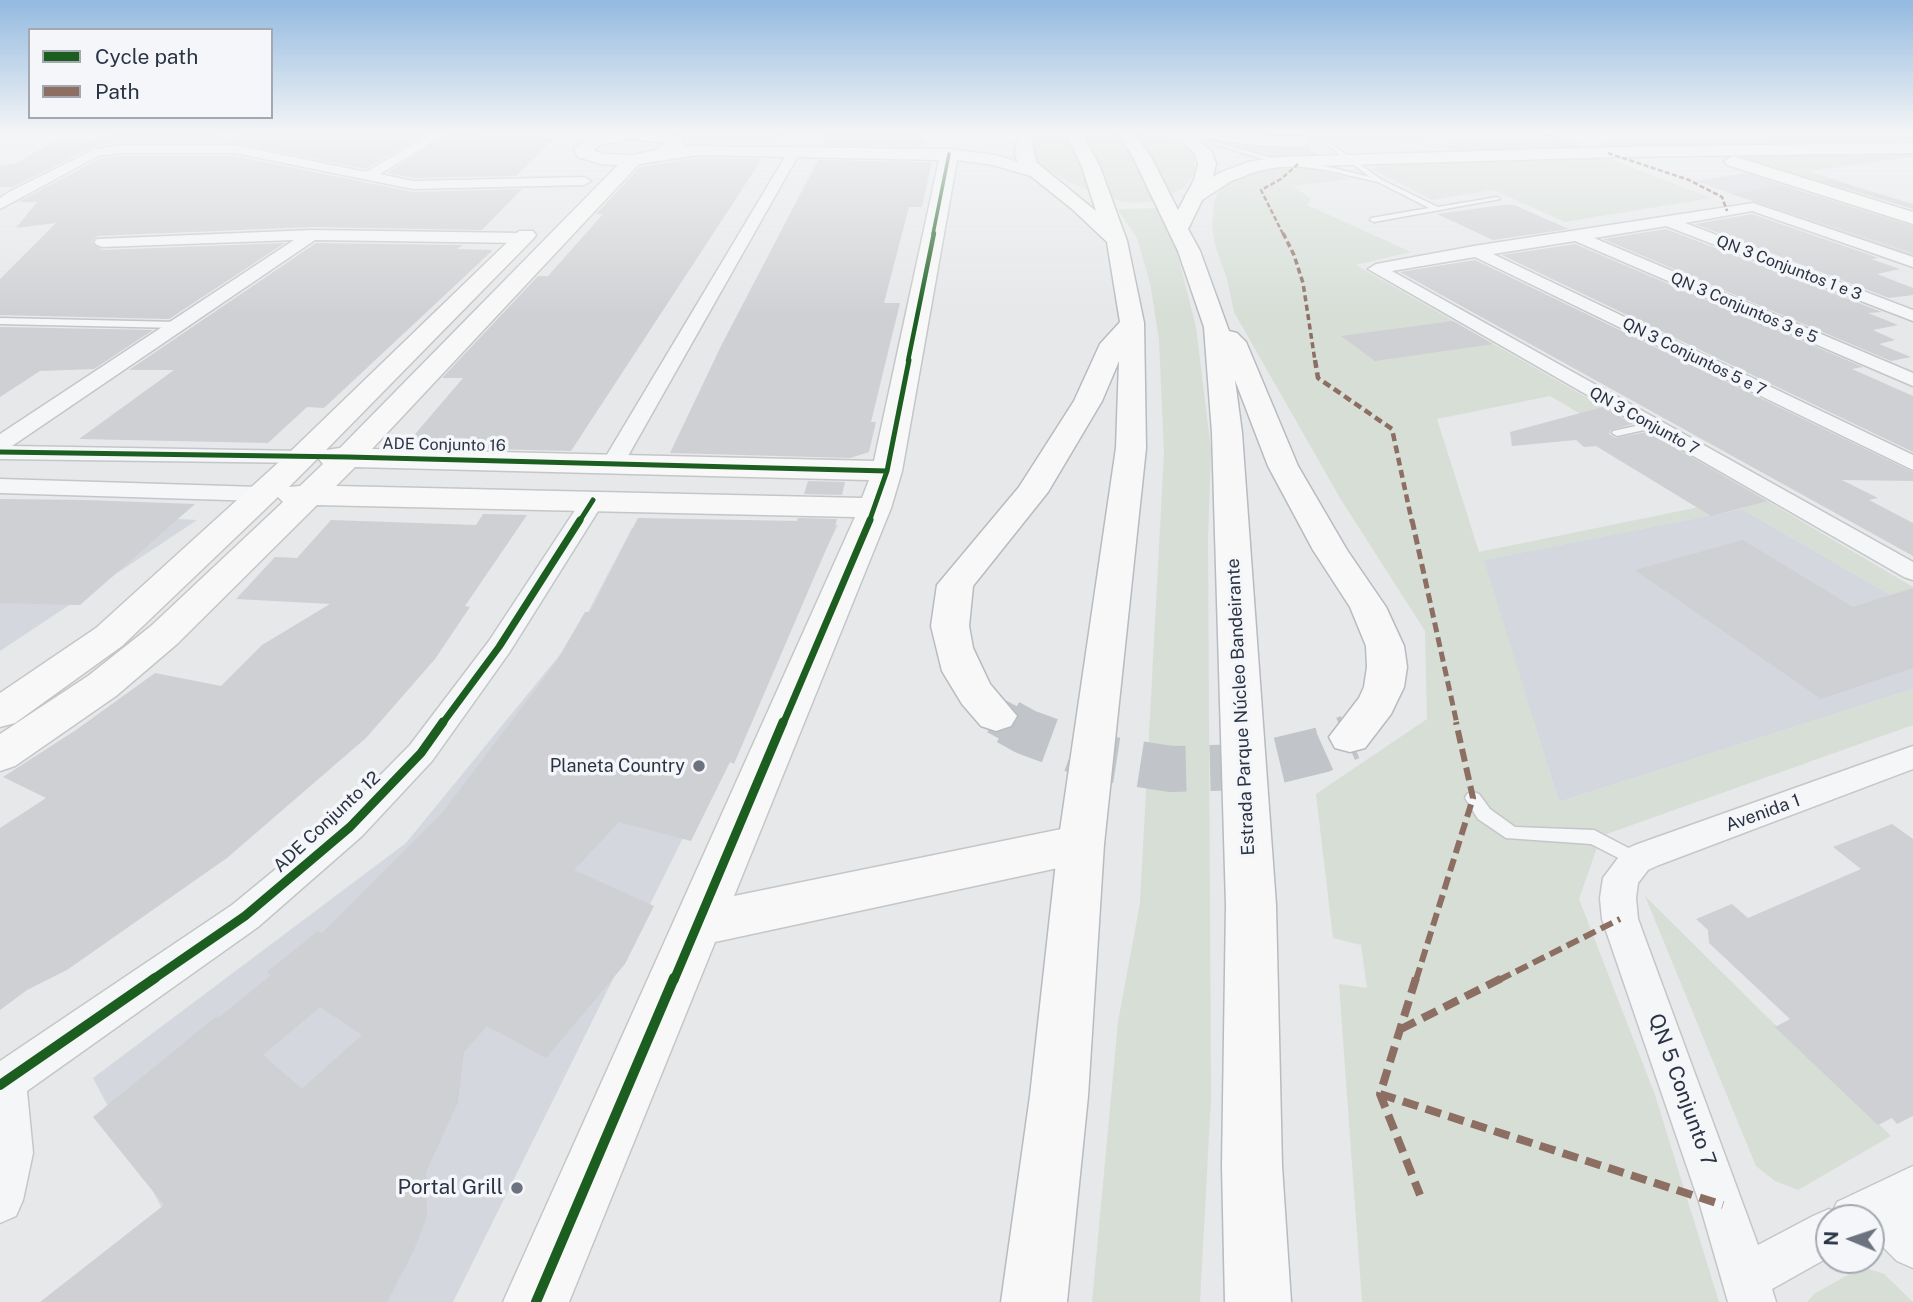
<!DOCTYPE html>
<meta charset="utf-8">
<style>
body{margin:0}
#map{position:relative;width:1913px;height:1302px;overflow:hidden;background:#e6e8ea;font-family:"Public Sans",sans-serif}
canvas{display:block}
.legend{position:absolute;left:28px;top:28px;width:245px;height:91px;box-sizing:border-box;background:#f4f6f9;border:2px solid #a4a8b1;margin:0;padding:9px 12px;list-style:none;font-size:21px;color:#2b3445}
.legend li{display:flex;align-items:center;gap:14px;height:35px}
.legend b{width:35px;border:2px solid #a4a8b1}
.north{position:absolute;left:1815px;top:1204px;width:70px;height:70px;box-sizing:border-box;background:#f4f6f9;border:2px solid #a4a8b1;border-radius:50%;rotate:272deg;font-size:19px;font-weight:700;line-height:28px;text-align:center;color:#2b3445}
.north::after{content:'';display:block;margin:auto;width:24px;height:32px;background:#6c737f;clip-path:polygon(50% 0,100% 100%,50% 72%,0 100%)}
</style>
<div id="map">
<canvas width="1913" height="1302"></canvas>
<ul class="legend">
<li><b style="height:9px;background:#1b5e20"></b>Cycle path</li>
<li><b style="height:9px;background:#8d6e63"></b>Path</li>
</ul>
<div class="north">N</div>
</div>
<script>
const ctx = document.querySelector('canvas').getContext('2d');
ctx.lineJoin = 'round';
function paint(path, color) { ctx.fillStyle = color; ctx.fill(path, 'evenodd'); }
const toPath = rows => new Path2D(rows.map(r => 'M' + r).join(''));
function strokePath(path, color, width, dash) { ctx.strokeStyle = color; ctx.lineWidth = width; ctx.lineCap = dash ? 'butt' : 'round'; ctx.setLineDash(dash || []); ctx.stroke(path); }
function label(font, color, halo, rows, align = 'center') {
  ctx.font = font + ' "Public Sans",sans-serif'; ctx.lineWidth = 7; ctx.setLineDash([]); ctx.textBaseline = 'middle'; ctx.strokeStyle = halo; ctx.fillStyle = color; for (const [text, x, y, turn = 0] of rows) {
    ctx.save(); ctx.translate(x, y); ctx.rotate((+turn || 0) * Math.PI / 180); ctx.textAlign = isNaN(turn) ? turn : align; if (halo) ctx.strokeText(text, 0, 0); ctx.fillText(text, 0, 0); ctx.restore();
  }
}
const built = toPath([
 [676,133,784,133,782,138,673,139],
 [1747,173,1913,229,1913,257,1695,181],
 [0,509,197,520,0,651],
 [1742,509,1913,608,1913,689,1559,802,1483,560],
 [838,525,453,1302,45,1302,165,1214,93,1078,406,843,576,635,632,528]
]);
const green = toPath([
 [1041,133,1163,133,1181,142,1194,154,1196,172,1182,189,1157,200,1134,203,1117,200,1075,185,1041,166,1031,153,1036,138],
 [1192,133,1275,145,1309,145,1310,150,1322,156,1263,156],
 [1215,133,1551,133,1557,136,1282,140],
 [1913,135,1913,145,1608,148,1598,144,1633,139],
 [1578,139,1579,145,1583,147,1598,151,1460,154,1443,145,1460,141],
 [1913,151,1913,157,1809,171,1856,187,1843,190,1735,155],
 [1568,158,1610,159,1711,198,1565,222,1493,190,1432,200,1372,169,1379,166,1408,164],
 [1267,167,1310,168,1351,179,1293,186,1311,199,1307,205,1411,252,1356,265,1631,423,1608,430,1550,396,1437,419,1479,552,1729,501,1621,437,1652,433,1913,587,1913,608,1742,509,1484,560,1559,802,1913,689,1913,725,1601,836,1579,899,1655,1095,1719,1302,1362,1302,1339,984,1367,988,1361,945,1333,938,1316,794,1427,719,1425,631,1340,498,1234,312,1227,279,1215,245,1212,227,1214,202,1222,185,1245,172],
 [1171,208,1168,232,1176,248,1196,327,1211,450,1208,539,1211,1098,1200,1302,1092,1302,1118,1022,1140,903,1164,454,1159,339,1150,283,1137,238,1117,209],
 [1645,896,1763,1013,1891,1136,1798,1190,1775,1181,1756,1166],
 [1862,1267,1884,1274,1913,1302,1807,1302,1814,1294]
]);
const building = toPath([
 [122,133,227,133,210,142,120,142,95,146,13,187,0,187,0,166,19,162,51,143,93,141,109,134],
 [241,133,428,133,366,169,227,142],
 [449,133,495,135,492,137,556,137,516,176,413,178,387,173],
 [826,133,924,133,926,146,823,145],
 [120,156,235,156,413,192,522,189,482,230,312,227,97,236,91,242,102,250,285,243,169,319,0,315,0,279,56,223,16,228,37,202,18,202,99,159],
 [699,158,762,159,571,451,404,447,463,378,442,378,538,276,548,276,603,214,596,214,640,167],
 [818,160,932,162,922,207,909,207,884,303,900,303,871,422,876,422,869,452,850,458,670,453,721,346],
 [1831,179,1913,204,1913,209,1821,181],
 [1785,186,1913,226,1913,252,1731,194],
 [1502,205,1514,205,1569,229,1493,240,1437,214],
 [1752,214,1879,258,1871,259,1900,269,1877,274,1913,288,1913,295,1889,298,1695,224],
 [1666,229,1882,312,1868,313,1898,325,1873,330,1895,340,1879,344,1911,357,1891,361,1603,239],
 [316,243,463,245,457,249,493,250,324,408,307,407,268,443,79,439,174,370,129,370],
 [1575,244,1863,367,1852,369,1913,396,1913,452,1502,255],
 [1475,260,1913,472,1913,481,1842,480,1878,498,1869,500,1913,523,1913,556,1400,272],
 [1453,321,1493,344,1375,361,1341,336],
 [0,327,153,330,94,369,40,371,0,397],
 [1603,407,1633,424,1611,430,1609,434,1616,438,1647,432,1767,501,1711,516,1596,446,1584,447,1576,440,1512,446,1510,432],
 [808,481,845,482,842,495,804,494],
 [0,499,86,500,195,504,80,605,0,603],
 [483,514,527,515,465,606,470,607,435,659,366,738,227,858,67,970,27,990,0,1010,0,828,46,798,3,777,76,730,155,673,221,686,262,645,330,604,236,599,275,557,297,558,331,520,476,525],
 [638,518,797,521,798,518,837,519,834,531,734,764,730,762,691,841,619,822,574,870,654,906,625,964,546,1058,487,1026,464,1052,458,1102,426,1172,427,1216,414,1250,387,1302,40,1302,164,1205,93,1117,217,1016,218,1018,271,975,267,972,318,931,322,933,442,813,556,662,585,612,590,612],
 [320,1007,362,1035,302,1089,263,1055],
 [1743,540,1853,607,1913,588,1913,668,1821,699,1635,570],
 [1892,824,1913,839,1913,1116,1897,1124,1892,1118,1878,1125,1775,1027,1790,1019,1709,943,1708,930,1696,919,1732,904,1748,918,1861,869,1833,847]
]);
const highwayTunnelFar1 = toPath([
 [996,716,1011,724]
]);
const highwayTunnel = toPath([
 [1008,722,1026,732,1094,757,1171,769,1250,767,1321,750,1350,737]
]);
const lane = toPath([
 [232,133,239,133,218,144,213,143,232,133],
 [1183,133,1279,160,1325,166,1370,177,1324,143,1326,140,1382,180,1438,207,1497,197,1500,199,1374,222,1370,220,1371,218,1429,208,1378,182,1325,170,1276,163,1183,135,1183,133],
 [0,318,178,322,182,325,178,328,0,324,0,318],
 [1654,422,1658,423,1658,427,1617,436,1612,433,1613,431,1654,422],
 [1473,792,1479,794,1490,809,1515,827,1594,830,1642,855,1645,860,1642,865,1636,867,1591,844,1506,838,1478,819,1465,798,1467,794,1473,792]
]);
const street = toPath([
 [433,133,447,133,380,174,413,181,584,177,591,181,584,185,413,189,235,153,120,153,98,156,0,209,0,198,9,192,95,149,120,145,235,145,366,172,433,133],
 [1546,133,1563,133,1573,138,1567,142,1546,133],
 [794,148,800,152,624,463,621,468,613,470,605,468,602,463,788,152,794,148],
 [1753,203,1913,257,1913,267,1752,211,1685,223,1913,310,1913,321,1666,226,1594,238,1913,373,1913,386,1575,241,1493,254,1913,455,1913,470,1475,257,1392,271,1913,562,1913,580,1904,577,1368,269,1376,264,1474,246,1753,203],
 [312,230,522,233,530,238,522,243,315,240,12,446,301,451,309,453,312,458,309,463,0,459,0,434,294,240,102,247,97,245,94,242,97,239,312,230],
 [0,479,260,487,268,489,272,494,268,499,260,501,0,493,0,479],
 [593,493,601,495,605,500,509,653,432,761,362,836,258,927,27,1091,33,1153,23,1200,16,1216,0,1223,0,1061,232,905,338,818,410,745,489,641,585,495,593,493],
 [1913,746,1913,769,1659,865,1648,870,1638,883,1636,898,1638,919,1758,1245,1813,1216,1829,1209,1833,1211,1837,1202,1913,1166,1913,1268,1897,1261,1871,1235,1871,1218,1829,1218,1829,1257,1772,1289,1776,1302,1728,1302,1700,1205,1602,919,1600,898,1603,878,1624,850,1635,845,1913,746]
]);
const secondary = toPath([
 [612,133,670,133,683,140,684,146,949,149,995,155,1040,168,1043,172,1034,177,993,165,957,160,902,471,891,508,734,896,1081,825,1098,831,1104,844,1098,857,1081,863,715,942,569,1302,503,1302,855,517,317,505,177,644,116,696,15,766,0,771,0,734,88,676,151,626,283,502,278,497,122,646,15,723,0,727,0,693,96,628,290,452,519,231,533,231,536,235,533,239,326,450,340,448,618,165,601,164,578,157,574,149,589,137,612,133],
 [631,139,667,143,655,150,633,155,603,154,593,150,600,145,631,139],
 [699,155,939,160,874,461,372,449,639,164,699,155],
 [318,458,323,464,300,486,289,487,318,458],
 [355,467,869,480,862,498,336,486,355,467],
 [1193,133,1302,137,1310,142,1302,147,1265,146,1201,138,1193,133],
 [1913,143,1913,153,1618,157,1278,167,1258,171,1231,181,1202,200,1188,200,1185,196,1219,173,1248,162,1278,157,1618,147,1913,143],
 [1733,156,1913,212,1913,224,1727,165,1724,161,1733,156]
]);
const highway = toPath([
 [1021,133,1037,133,1032,144,1036,162,1096,211,1082,167,1066,133,1082,133,1100,167,1127,241,1144,323,1146,448,1104,844,1088,1096,1067,1302,1001,1302,1030,1096,1058,844,1116,448,1119,361,1102,401,1048,492,973,586,969,626,973,648,990,684,1017,716,1011,726,996,731,981,726,962,704,942,671,931,626,937,585,1019,487,1074,401,1100,344,1120,322,1107,242,1072,209,1022,169,1015,156,1016,144,1021,133],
 [1118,133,1134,133,1151,157,1178,210,1194,180,1198,164,1195,154,1174,133,1191,133,1212,152,1216,164,1212,180,1188,229,1200,251,1229,331,1237,333,1246,342,1298,466,1347,550,1386,607,1404,646,1407,667,1404,687,1391,714,1365,748,1350,752,1335,748,1329,737,1359,698,1364,687,1367,667,1366,646,1350,607,1313,550,1268,466,1235,380,1242,433,1276,905,1282,1166,1291,1302,1225,1302,1222,1166,1226,905,1212,433,1204,327,1178,251,1133,157,1118,133]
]);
const quietFar5 = toPath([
 [1608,153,1689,180,1722,197,1727,211],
 [1283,234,1261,190,1281,179,1298,164]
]);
const quietFar4 = toPath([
 [1283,233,1294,255,1303,283,1315,361]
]);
const quietFar3 = toPath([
 [1315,360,1318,378,1392,429,1412,522]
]);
const quietFar2 = toPath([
 [1412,520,1457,724]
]);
const quietFar1 = toPath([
 [1416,980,1473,798,1456,722],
 [1499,980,1620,919]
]);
const quiet = toPath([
 [1416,978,1380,1094,1420,1195],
 [1401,1029,1502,978],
 [1380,1094,1723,1205]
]);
const cyclewayFar5 = toPath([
 [933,234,949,154]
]);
const cyclewayFar4 = toPath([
 [908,361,934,233]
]);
const cyclewayFar3 = toPath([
 [0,452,348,457,887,471],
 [579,522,593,500],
 [869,522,887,471,909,360]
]);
const cyclewayFar2 = toPath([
 [442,724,499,647,580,520],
 [783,724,870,520]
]);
const cyclewayFar1 = toPath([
 [152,980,245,916,350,827,421,753,443,722],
 [674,980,783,722]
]);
const cycleway = toPath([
 [0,1085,155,978],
 [536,1302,674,978]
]);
const markers = [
 [699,766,7,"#6c737f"],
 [517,1188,7,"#6c737f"]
];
const farStreetnames = [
 ["QN 3 Conjuntos 1 e 3",1789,268,21],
 ["QN 3 Conjuntos 3 e 5",1744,308,23],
 ["QN 3 Conjuntos 5 e 7",1694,357,26],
 ["QN 3 Conjunto 7",1644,421,29],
 ["ADE Conjunto 16",444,445,1]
];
const streetNames = [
 ["Estrada Parque Núcleo Bandeirante",1241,707,-93],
 ["Avenida 1",1763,813,-20],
 ["ADE Conjunto 12",327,822,-43]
];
const poiNames = [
 ["Planeta Country",685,766]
];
const nearStreetnames = [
 ["QN 5 Conjunto 7",1682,1090,70]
];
const nearPoinames = [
 ["Portal Grill",503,1188]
];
paint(built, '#d4d7dd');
paint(green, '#d6ded6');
paint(building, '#ced0d3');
strokePath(highwayTunnelFar1, '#c1c4c9', 37, [37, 18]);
strokePath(highwayTunnel, '#c1c4c9', 46, [46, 24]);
strokePath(lane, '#c4c6c8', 3);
strokePath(street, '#c4c6c8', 3);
strokePath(secondary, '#c4c6c8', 3);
strokePath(highway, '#b8bbbf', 3);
paint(lane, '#f5f6f7');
paint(street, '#f5f6f7');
paint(secondary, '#f8f8f8');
paint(highway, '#f8f8f8');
strokePath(quietFar5, '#8d6e63', 2.5, [5, 2.5]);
strokePath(quietFar4, '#8d6e63', 3.5, [6, 3.5]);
strokePath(quietFar3, '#8d6e63', 4.5, [8, 4.5]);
strokePath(quietFar2, '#8d6e63', 5, [10, 5]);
strokePath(quietFar1, '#8d6e63', 6, [13, 6]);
strokePath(quiet, '#8d6e63', 8, [16, 8]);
strokePath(cyclewayFar5, '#1b5e20', 3.5);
strokePath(cyclewayFar4, '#1b5e20', 4.5);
strokePath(cyclewayFar3, '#1b5e20', 5);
strokePath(cyclewayFar2, '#1b5e20', 7);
strokePath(cyclewayFar1, '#1b5e20', 9);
strokePath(cycleway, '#1b5e20', 10);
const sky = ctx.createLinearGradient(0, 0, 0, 315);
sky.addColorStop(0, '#93bae0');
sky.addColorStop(0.42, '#f4f5f6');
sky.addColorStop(1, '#f4f5f600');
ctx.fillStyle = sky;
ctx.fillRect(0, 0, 1913, 315);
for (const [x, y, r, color] of markers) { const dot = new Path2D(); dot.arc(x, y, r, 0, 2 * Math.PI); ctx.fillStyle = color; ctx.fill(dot); strokePath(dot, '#f4f6f9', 2.5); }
label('16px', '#2b3445', '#f4f6f9', farStreetnames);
label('18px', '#2b3445', '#f4f6f9', streetNames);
label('18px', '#2b3445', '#f4f6f9', poiNames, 'right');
label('21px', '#2b3445', '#f4f6f9', nearStreetnames);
label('21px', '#2b3445', '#f4f6f9', nearPoinames, 'right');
</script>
